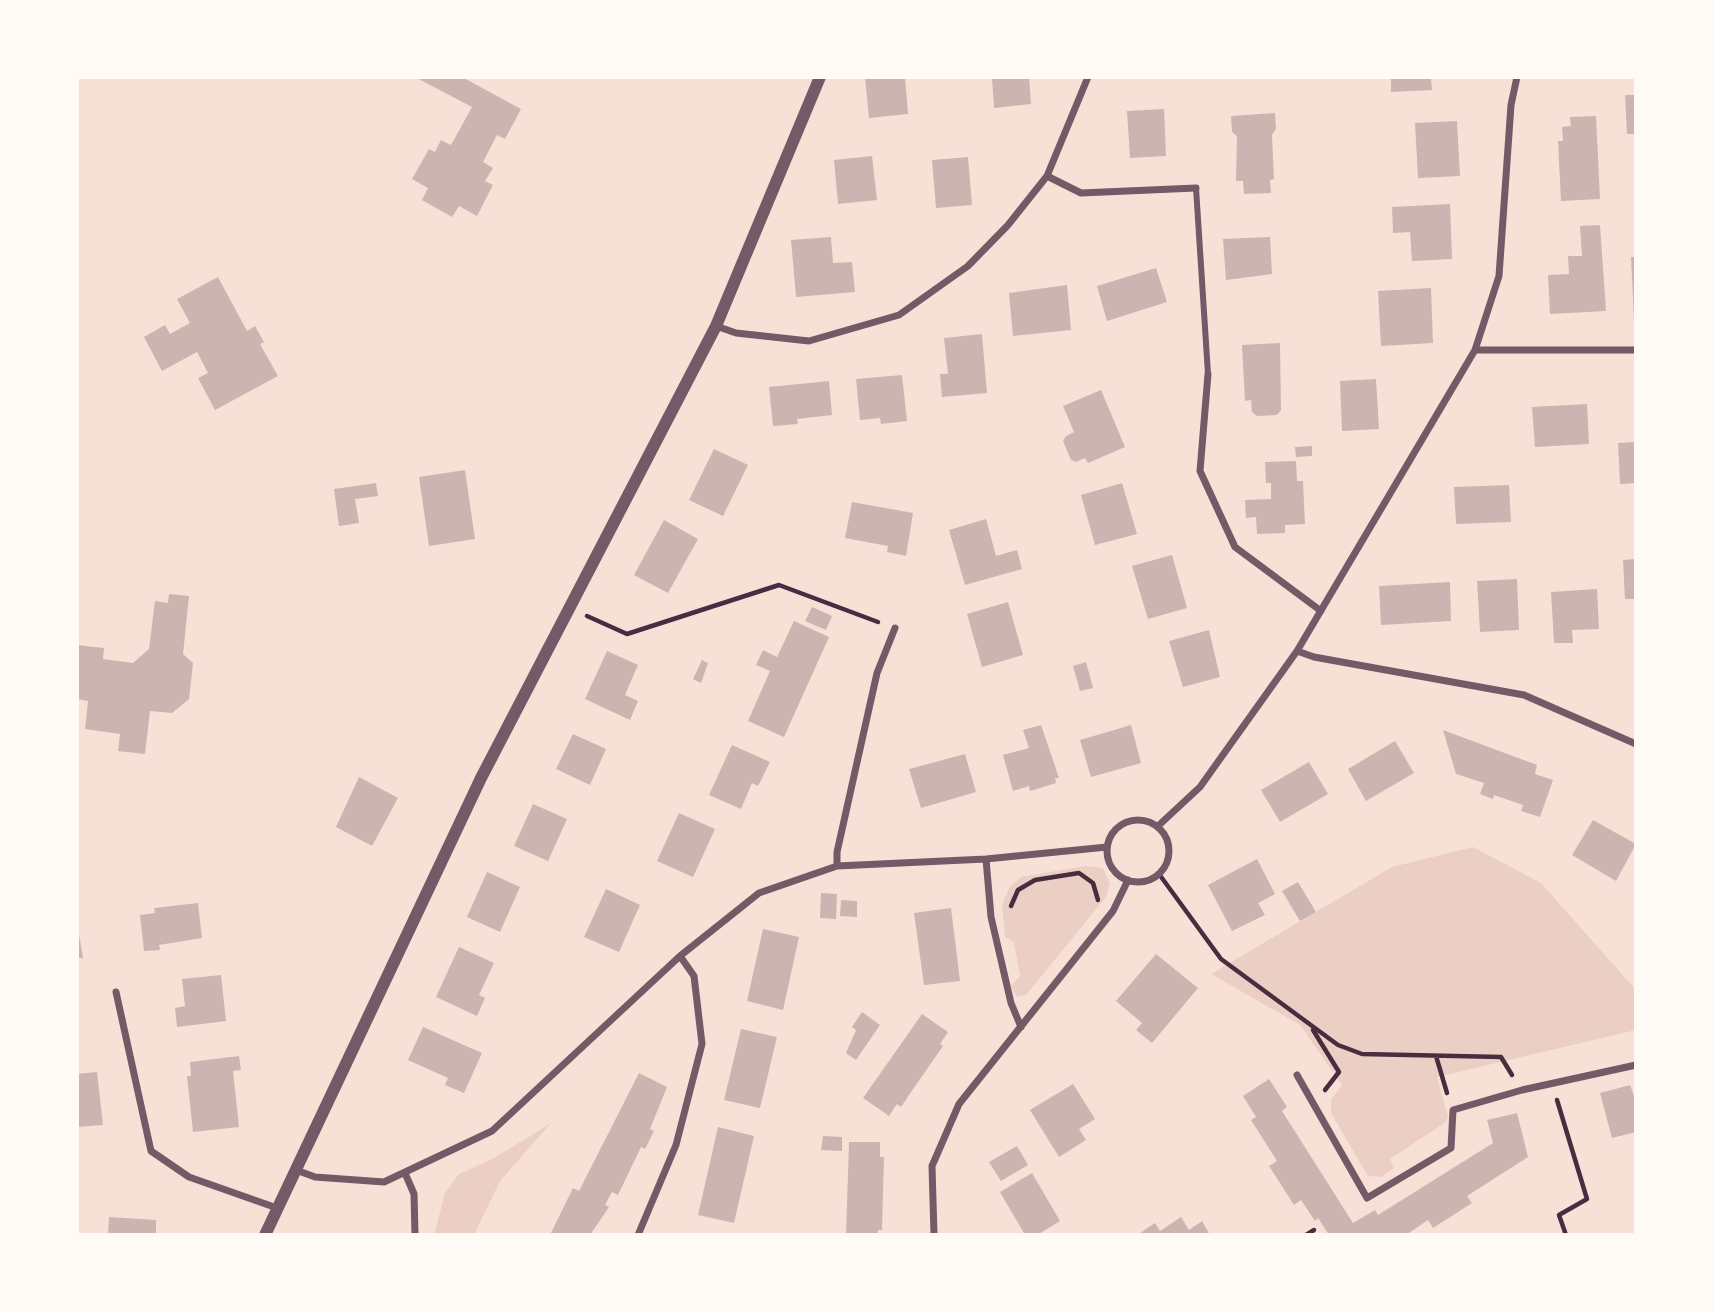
<!DOCTYPE html>
<style>
body{margin:0}
#map{position:relative;width:1713px;height:1312px;overflow:hidden;background:#f7e1d7;font-family:"PT Sans",sans-serif}
canvas{display:block}
.frame{position:absolute;inset:0;border:79px solid #fffaf5;pointer-events:none}
</style>
<div id="map">
<canvas width="1713" height="1312"></canvas>
<div class="frame"></div>
</div>
<script>
const ctx = document.querySelector('canvas').getContext('2d');
ctx.lineJoin = 'round';
function paint(path, color) { ctx.fillStyle = color; ctx.fill(path, 'evenodd'); }
const toPath = rows => new Path2D(rows.map(r => 'M' + r).join(''));
function strokePath(path, color, width, dash) { ctx.strokeStyle = color; ctx.lineWidth = width; ctx.lineCap = dash ? 'butt' : 'round'; ctx.setLineDash(dash || []); ctx.stroke(path); }
const green = toPath([
 [1473,847,1541,883,1636,990,1636,1030,1437,1077,1448,1117,1446,1122,1390,1159,1394,1168,1381,1177,1368,1176,1331,1113,1331,1100,1342,1085,1300,1025,1211,974,1392,867],
 [1086,866,1103,868,1110,884,1106,897,1026,995,1017,997,1011,986,1020,976,1014,942,1005,937,1002,905,1010,886,1021,877],
 [551,1123,500,1181,474,1235,434,1235,445,1193,459,1174,494,1158]
]);
const building = toPath([
 [415,77,462,77,521,109,505,139,497,135,483,162,493,168,485,181,493,185,477,216,459,206,452,217,422,200,428,188,412,179,429,149,435,152,441,140,451,145,472,107],
 [865,77,905,77,908,114,869,118],
 [992,77,1029,77,1031,104,994,108],
 [1391,77,1431,77,1432,90,1391,92],
 [1625,95,1636,95,1636,134,1627,134],
 [1164,109,1166,156,1130,158,1127,111],
 [1275,113,1276,129,1272,135,1274,179,1270,180,1271,193,1244,194,1243,181,1236,181,1237,136,1232,132,1231,116],
 [1596,116,1600,199,1561,201,1558,141,1563,141,1562,127,1571,126,1570,117],
 [1457,121,1460,176,1418,178,1415,123],
 [872,156,877,200,838,204,834,160],
 [968,157,972,205,936,208,932,160],
 [1450,204,1452,259,1412,261,1410,232,1393,233,1392,207],
 [1600,225,1606,311,1550,314,1548,275,1569,274,1568,256,1582,256,1580,226],
 [831,237,833,263,852,262,855,292,796,297,791,240],
 [1270,237,1272,274,1226,280,1223,239],
 [1631,257,1636,257,1636,320,1634,320],
 [1156,268,1167,302,1107,321,1097,286],
 [218,277,247,331,255,326,264,342,260,344,278,376,215,410,198,378,208,373,197,352,162,371,144,337,165,325,170,334,190,323,177,299],
 [1067,285,1071,330,1013,336,1009,293],
 [1431,288,1433,343,1381,346,1378,291],
 [982,334,987,393,942,397,940,374,948,374,944,338],
 [1280,343,1281,410,1277,415,1257,416,1252,412,1251,400,1245,401,1242,345],
 [902,375,907,421,881,424,880,418,860,420,856,379],
 [1376,379,1379,429,1342,431,1340,381],
 [829,381,832,415,797,419,798,424,773,426,769,387],
 [1101,390,1125,447,1088,463,1085,458,1076,462,1071,460,1063,441,1066,436,1074,432,1063,406],
 [1587,404,1589,444,1535,447,1532,407],
 [1636,442,1636,483,1620,484,1618,443],
 [1312,446,1312,456,1296,457,1295,447],
 [714,449,748,465,723,516,689,500],
 [1296,461,1297,481,1303,481,1305,524,1285,525,1285,533,1257,534,1256,517,1246,518,1245,500,1271,499,1271,483,1266,483,1265,462],
 [465,470,475,539,429,546,419,477],
 [376,483,378,496,355,499,359,523,339,526,334,489],
 [1122,483,1137,534,1095,545,1081,495],
 [1509,485,1511,522,1456,524,1454,487],
 [852,502,913,513,906,556,887,552,888,546,845,538],
 [986,519,996,556,1017,550,1022,569,965,585,949,530],
 [664,520,698,539,668,593,634,575],
 [1172,555,1187,608,1148,619,1132,566],
 [1636,559,1636,599,1625,599,1623,560],
 [1517,579,1519,630,1480,632,1477,581],
 [1450,582,1451,621,1381,625,1379,586],
 [1597,589,1599,629,1572,630,1573,643,1554,643,1551,592],
 [169,594,189,596,183,654,193,663,189,699,172,713,150,711,145,754,118,751,120,734,85,729,88,701,77,699,77,645,104,648,103,659,133,663,149,649,155,601,168,603],
 [1008,602,1023,655,982,667,967,614],
 [812,607,832,616,826,630,805,621],
 [794,621,829,637,784,737,748,721,770,671,756,665,763,650,777,657],
 [1209,630,1220,677,1183,687,1169,641],
 [607,651,638,665,625,695,638,701,630,720,585,699],
 [702,660,708,663,701,683,693,679],
 [1086,662,1093,688,1080,691,1073,666],
 [1041,725,1059,778,1055,778,1056,783,1037,789,1030,791,1029,786,1013,791,1003,755,1029,748,1023,730],
 [1131,725,1141,763,1091,777,1080,740],
 [1443,730,1537,765,1535,774,1553,780,1540,817,1521,811,1523,805,1494,795,1493,799,1480,794,1484,783,1456,774],
 [573,734,606,749,590,785,556,769],
 [1395,741,1414,773,1366,801,1348,769],
 [732,745,770,762,758,786,752,783,741,809,709,795],
 [965,754,976,792,921,808,909,769],
 [1309,762,1328,794,1280,822,1261,790],
 [359,777,398,798,372,846,336,827],
 [533,804,567,819,548,861,514,846],
 [679,813,715,829,693,877,657,861],
 [1593,820,1636,844,1616,881,1572,855],
 [1257,859,1275,894,1258,903,1265,915,1232,931,1208,885],
 [487,872,520,887,500,932,467,917],
 [1298,882,1316,912,1300,921,1282,891],
 [606,889,640,905,619,952,584,937],
 [821,893,837,894,836,919,820,918],
 [841,900,857,901,857,917,840,916],
 [198,903,202,938,159,945,160,950,144,951,140,915,155,913,154,908],
 [951,908,960,981,924,985,914,913],
 [77,922,83,958,77,958],
 [763,929,799,937,783,1010,747,1001],
 [459,947,494,963,479,995,485,998,477,1016,436,997],
 [1156,954,1198,988,1152,1043,1136,1030,1142,1023,1116,1001],
 [221,975,226,1021,177,1027,175,1008,185,1006,182,979],
 [862,1012,880,1025,856,1060,846,1053,856,1030,852,1027],
 [922,1014,948,1032,940,1044,943,1046,909,1095,901,1107,897,1104,889,1116,863,1098],
 [423,1027,482,1053,464,1093,445,1085,448,1078,408,1060],
 [741,1029,777,1037,760,1108,724,1100],
 [239,1056,241,1070,233,1071,239,1127,193,1132,187,1076,191,1076,190,1062],
 [97,1072,103,1125,77,1127,77,1074],
 [639,1073,667,1087,650,1129,654,1131,645,1149,641,1147,618,1195,612,1192,605,1205,609,1207,590,1235,550,1235,573,1188,579,1191],
 [1269,1079,1287,1107,1282,1111,1353,1223,1375,1210,1378,1215,1493,1143,1487,1120,1517,1113,1528,1157,1467,1196,1472,1203,1433,1228,1428,1220,1406,1235,1329,1235,1318,1218,1315,1221,1301,1200,1294,1205,1269,1166,1277,1161,1251,1120,1256,1117,1243,1096],
 [1073,1084,1095,1119,1079,1129,1086,1140,1059,1157,1030,1110],
 [1630,1085,1636,1101,1636,1132,1612,1138,1600,1093],
 [718,1127,754,1136,734,1223,698,1215],
 [823,1136,842,1137,842,1151,821,1150],
 [849,1142,880,1142,880,1157,884,1157,882,1230,878,1230,878,1235,846,1235],
 [1017,1146,1028,1165,1001,1181,989,1162],
 [1032,1173,1060,1221,1037,1235,1025,1235,1000,1192],
 [109,1217,156,1220,156,1235,108,1235],
 [1181,1217,1189,1230,1202,1221,1210,1235,1137,1235,1155,1223,1160,1231]
]);
const path = toPath([
 [587,616,627,634,779,585,878,622],
 [1159,874,1221,959,1338,1045,1362,1054,1501,1057,1512,1075],
 [1011,906,1018,890,1035,880,1079,873,1093,883,1098,900],
 [1313,1030,1339,1072,1325,1090],
 [1436,1056,1447,1093],
 [1557,1100,1587,1199,1559,1215,1566,1235],
 [1306,1235,1314,1230]
]);
const pedestrian = toPath([
 [1196,188,1208,374]
]);
const minor = toPath([
 [1047,176,1081,193,1196,188],
 [716,326,736,333,809,341,899,315,968,266,1008,225,1047,176,1088,77],
 [1475,350,1636,350],
 [1208,374,1200,471,1235,547,1321,611],
 [1297,651,1314,657,1524,695,1636,744],
 '1107 851a31 31 0 1 1 62 0a31 31 0 1 1-62 0Z',
 [1158,826,1200,787,1297,651,1475,350,1499,276,1511,105,1517,77],
 [986,859,991,917,1011,1003,1021,1027],
 [837,866,837,852,877,673,895,628],
 [116,992,151,1151,189,1177,277,1208],
 [1297,1075,1367,1198,1451,1148,1453,1110,1522,1090,1636,1065],
 [296,1170,315,1177,384,1182,492,1131,680,956,759,893,837,866,986,859,1107,847],
 [405,1173,414,1194,415,1235],
 [638,1235,676,1145,702,1044,694,976,680,956],
 [934,1235,932,1166,959,1104,1113,911,1128,880]
]);
const tertiary = toPath([
 [265,1235,481,778,716,326,820,77]
]);
paint(green, '#ebcfc5');
paint(building, '#ccb4b1');
strokePath(path, '#4a2c40', 4.5);
strokePath(pedestrian, '#755966', 6);
strokePath(minor, '#755966', 7);
strokePath(tertiary, '#755966', 12);
</script>
